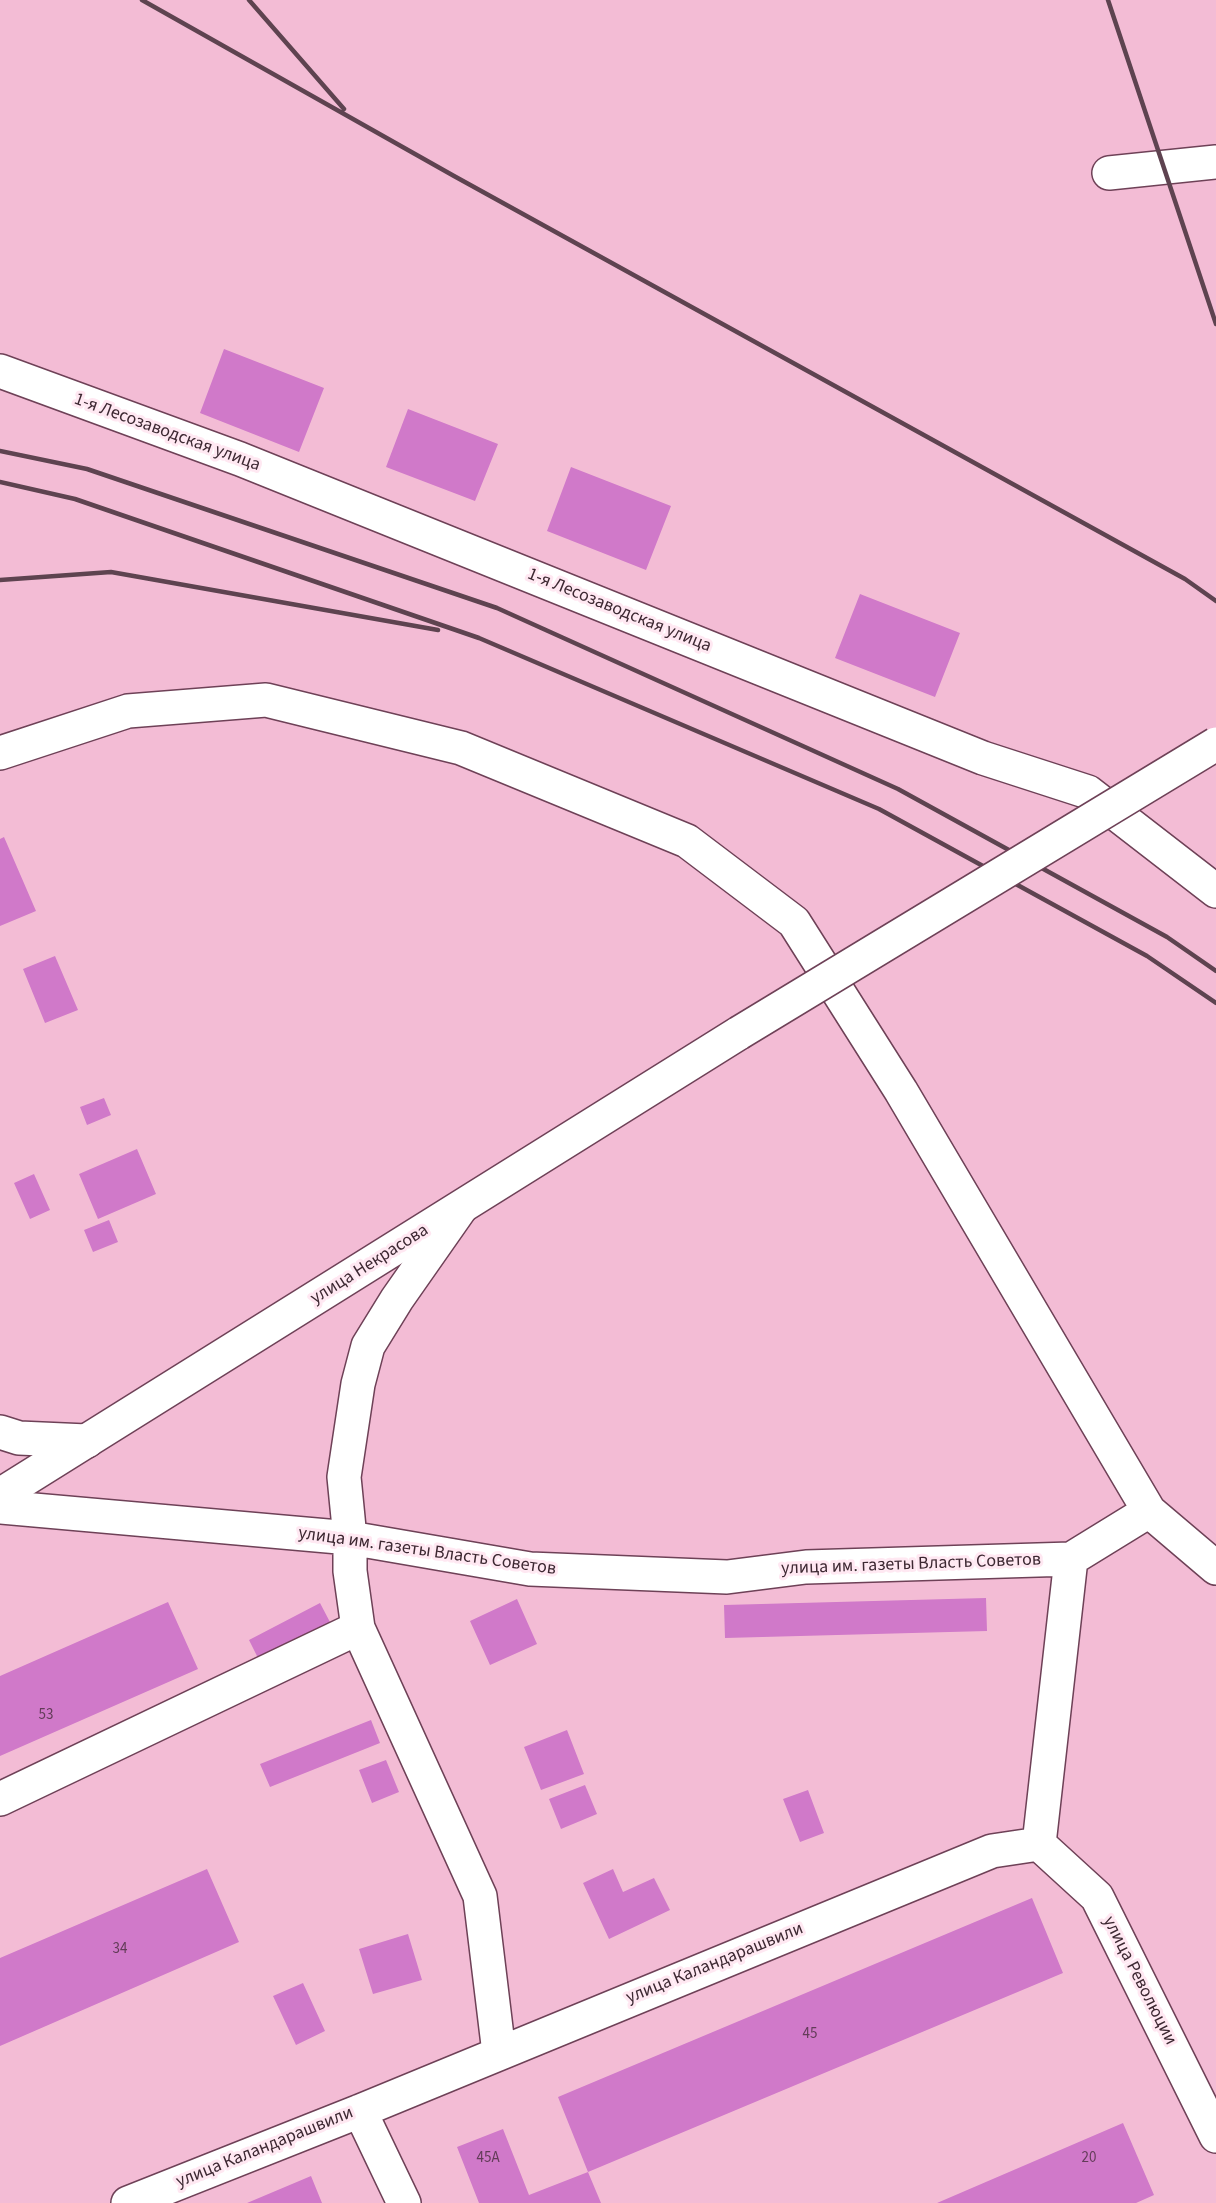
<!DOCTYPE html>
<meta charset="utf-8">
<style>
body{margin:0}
canvas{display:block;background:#f3bcd5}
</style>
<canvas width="1216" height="2203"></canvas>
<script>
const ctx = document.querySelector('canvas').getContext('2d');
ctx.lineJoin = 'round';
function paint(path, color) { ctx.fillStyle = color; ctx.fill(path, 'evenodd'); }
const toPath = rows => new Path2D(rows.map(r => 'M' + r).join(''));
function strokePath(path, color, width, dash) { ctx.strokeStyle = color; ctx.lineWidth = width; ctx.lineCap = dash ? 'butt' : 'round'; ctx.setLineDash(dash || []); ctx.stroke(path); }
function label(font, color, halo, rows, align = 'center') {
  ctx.font = font + ' "Source Sans 3",sans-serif'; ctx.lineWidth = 6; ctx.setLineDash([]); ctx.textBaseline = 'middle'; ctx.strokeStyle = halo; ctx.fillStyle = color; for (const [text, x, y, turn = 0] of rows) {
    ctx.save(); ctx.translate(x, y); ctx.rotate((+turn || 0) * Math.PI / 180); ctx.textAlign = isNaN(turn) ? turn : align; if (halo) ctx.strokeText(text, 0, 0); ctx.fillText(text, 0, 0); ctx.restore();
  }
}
const building = toPath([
 [224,349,324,388,299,452,200,413],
 [408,409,498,444,475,501,386,467],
 [571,467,671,506,646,570,547,531],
 [860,594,960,633,935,697,835,658],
 [4,837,36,911,0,926,0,839],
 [55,956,78,1010,45,1023,23,969],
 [104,1098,111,1115,87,1125,80,1107],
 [137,1149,156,1194,98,1219,79,1174],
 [34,1174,50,1210,30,1219,14,1183],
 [109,1220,118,1242,93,1252,84,1230],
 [986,1598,987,1631,725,1638,724,1605],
 [517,1599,537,1644,490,1665,470,1621],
 [168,1602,198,1669,0,1756,0,1676],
 [320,1603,331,1624,259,1660,249,1640],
 [371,1720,380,1743,270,1787,260,1764],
 [567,1730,584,1774,541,1790,524,1747],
 [386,1760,399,1792,372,1803,359,1770],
 [585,1785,597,1814,561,1829,549,1799],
 [808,1790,824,1833,800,1842,783,1799],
 [207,1869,239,1942,0,2046,0,1958],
 [613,1869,623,1892,654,1878,670,1910,609,1939,583,1883],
 [1032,1898,1063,1973,588,2172,558,2097],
 [408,1934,422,1980,373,1994,359,1949],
 [303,1983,325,2031,296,2045,273,1996],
 [1123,2123,1154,2195,1136,2203,937,2203],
 [503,2129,529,2195,588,2172,601,2203,479,2203,457,2147],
 [311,2176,322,2203,247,2203]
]);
const minor = toPath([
 [1109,173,1216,162],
 [0,371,240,459,983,758,1088,792,1216,891],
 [0,753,128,711,266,700,461,748,687,841,794,922,901,1091,1149,1511],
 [0,1432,19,1438,87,1441],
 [0,1507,350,1538,530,1569,727,1577,806,1567,1071,1559,1149,1511,1216,1568],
 [358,1628,350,1571,350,1538,344,1477,358,1384,368,1346,397,1299,460,1209],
 [0,1799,358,1628,480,1896,499,2053],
 [1039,1844,1097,1897,1216,2136],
 [360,2111,404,2203],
 [128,2203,360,2111,992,1851,1039,1844,1071,1559]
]);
const major = toPath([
 [0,1495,739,1033]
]);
const rail = toPath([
 [142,0,454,176,1185,579,1216,601],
 [249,0,344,109],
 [1108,0,1216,324],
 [0,451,87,469,497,608,898,789,1167,937,1216,971],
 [0,482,75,499,479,638,879,809,1147,956,1216,1003],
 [0,580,111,572,438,630]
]);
const majorBridge = toPath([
 [739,1033,1216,744]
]);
const numberNames = [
 ["53",46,1716],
 ["34",120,1950],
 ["45",810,2035],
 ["45А",488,2159],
 ["20",1089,2159]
];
const streetNames = [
 ["1-я Лесозаводская улица",167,433,20],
 ["1-я Лесозаводская улица",619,611,22],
 ["улица Некрасова",370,1265,-32],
 ["улица им. газеты Власть Советов",427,1552,8],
 ["улица им. газеты Власть Советов",911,1565,-2],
 ["улица Каландарашвили",715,1964,-22],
 ["улица Революции",1139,1981,63],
 ["улица Каландарашвили",265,2148,-22]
];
paint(building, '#d079c9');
strokePath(minor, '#6e4157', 36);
strokePath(major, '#6e4157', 36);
strokePath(minor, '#fff', 33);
strokePath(major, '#fff', 33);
strokePath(rail, '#5e4350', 4.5);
strokePath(majorBridge, '#6e4157', 36, []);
strokePath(majorBridge, '#fff', 33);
label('15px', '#623c58', null, numberNames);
label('18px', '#3d2832', '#ffe8f2', streetNames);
</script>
